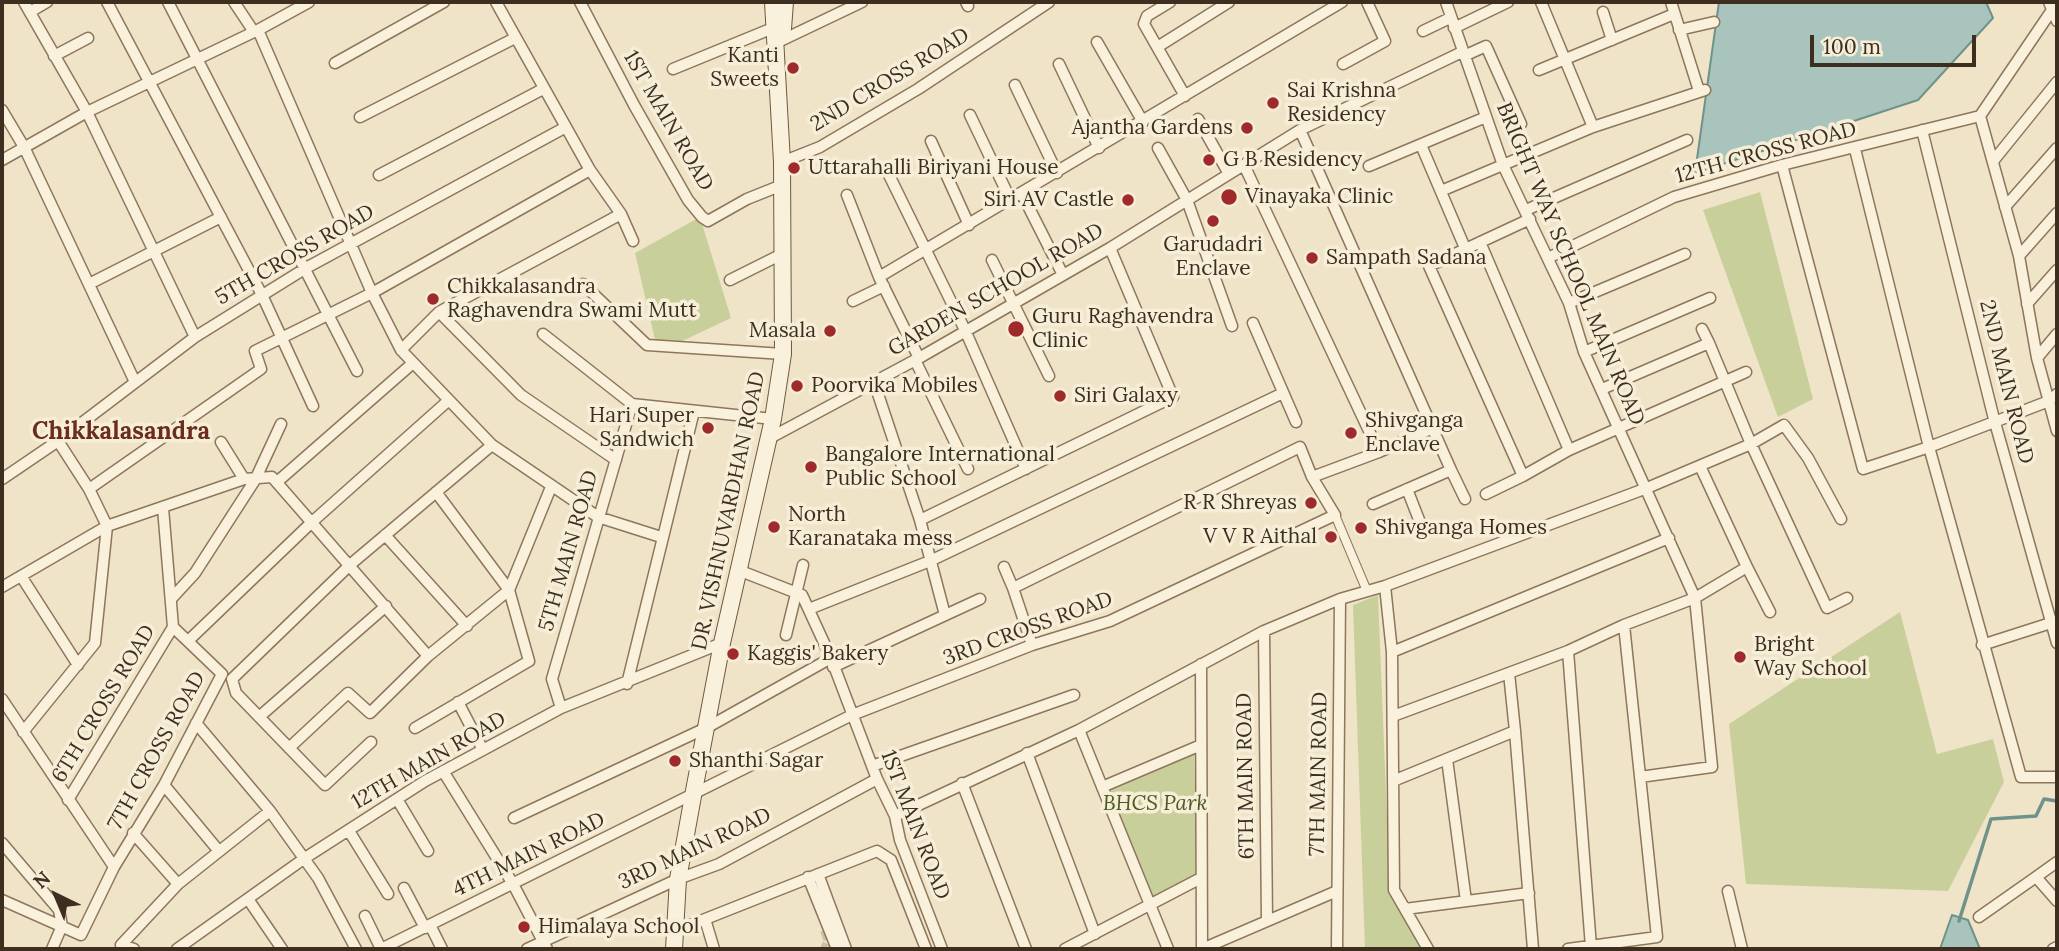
<!DOCTYPE html>
<style>
body{margin:0}
#map{position:relative;width:2059px;height:951px;overflow:hidden;background:#f0e4c8;font-family:Lora,serif}
canvas{display:block}
.frame{position:absolute;inset:0;border:4px solid #3d2e20;pointer-events:none}
.north{position:absolute;left:21px;top:860px;width:70px;height:70px;-webkit-text-stroke:5px #f7eed8;paint-order:stroke;rotate:317deg;font-size:19px;font-weight:700;line-height:28px;text-align:center;color:#3d2e20}
.north::after{content:'';display:block;margin:auto;width:24px;height:32px;background:#3d2e20;clip-path:polygon(50% 0,100% 100%,50% 72%,0 100%)}
.scale{position:absolute;left:1810px;top:35px;width:166px;height:32px;box-sizing:border-box;border:4px solid #3d2e20;border-top:0;padding-left:9px;font-size:21px;line-height:24px;white-space:nowrap;color:#3d2e20;-webkit-text-stroke:5px #f7eed8;paint-order:stroke}
</style>
<div id="map">
<canvas width="2059" height="951"></canvas>
<div class="frame"></div>
<div class="north">N</div>
<div class="scale">100 m</div>
</div>
<script>
const ctx = document.querySelector('canvas').getContext('2d');
ctx.lineJoin = 'round';
function paint(path, color) { ctx.fillStyle = color; ctx.fill(path, 'evenodd'); }
const toPath = rows => new Path2D(rows.map(r => 'M' + r).join(''));
function strokePath(path, color, width, dash) { ctx.strokeStyle = color; ctx.lineWidth = width; ctx.lineCap = dash ? 'butt' : 'round'; ctx.setLineDash(dash || []); ctx.stroke(path); }
function label(font, color, halo, rows, align = 'center') {
  ctx.font = font + ' Lora,serif'; ctx.lineWidth = 7; ctx.setLineDash([]); ctx.textBaseline = 'middle'; ctx.strokeStyle = halo; ctx.fillStyle = color; for (const [text, x, y, turn = 0] of rows) {
    ctx.save(); ctx.translate(x, y); ctx.rotate((+turn || 0) * Math.PI / 180); ctx.textAlign = isNaN(turn) ? turn : align; if (halo) ctx.strokeText(text, 0, 0); ctx.fillText(text, 0, 0); ctx.restore();
  }
}
const green = toPath([
 [1760,192,1813,399,1778,417,1703,210],
 [700,217,731,318,676,344,655,340,635,253],
 [1378,595,1390,893,1421,949,1365,949,1353,605],
 [1900,612,1937,754,1993,739,2004,782,1948,891,1746,884,1729,724],
 [1194,744,1197,876,1152,900,1106,782]
]);
const water = toPath([
 [1719,2,1986,2,1993,18,1918,100,1695,173,1719,2],
 [1952,915,1968,920,1980,949,1940,949,1952,915]
]);
const stream = toPath([
 [1959,921,1991,819,2036,816,2044,799,2057,801]
]);
const minorTunnel = toPath([
 [825,930,829,941,825,949]
]);
const pedestrian = toPath([
 [1335,515,1367,591]
]);
const minor = toPath([
 [24,2,87,112,195,337],
 [107,2,262,295,313,406],
 [168,2,357,371],
 [234,2,254,32],
 [580,2,634,105,688,200,702,217,708,221,747,199,782,185],
 [966,2,968,6],
 [1170,2,1147,16,1144,24,1185,96],
 [1446,2,1503,165,1569,303,1584,352,1695,598,1624,625,1657,937,1568,949],
 [1541,2,1593,127],
 [1671,2,1699,91],
 [2049,2,2057,21],
 [30,12,47,2],
 [1603,12,1612,40],
 [1454,28,1508,2],
 [258,30,309,2],
 [1679,30,1714,22],
 [1423,31,1450,18],
 [1097,42,1143,122],
 [776,43,862,2],
 [1159,46,1229,2],
 [54,56,88,38],
 [1464,56,1486,46,1521,124],
 [335,63,444,2],
 [1059,64,1099,148],
 [1343,64,1385,41,1367,2],
 [673,69,773,28],
 [1539,70,1674,14],
 [1015,85,1057,173],
 [2,110,24,147,135,382],
 [970,115,1011,201],
 [1980,116,2019,256,2037,358,2057,431],
 [360,117,515,38],
 [1198,119,1229,174],
 [1300,130,1451,470,1373,504],
 [1922,130,1994,419,2057,643],
 [931,141,969,225],
 [1421,145,1465,248],
 [1158,148,1187,200,1232,326],
 [1855,149,1929,447,2021,777,2057,777],
 [2,160,87,112,258,30,372,293,401,350,492,445,598,517,661,537],
 [1994,160,2057,82],
 [782,162,820,147,918,89,1049,2],
 [1244,165,1379,452,1312,477],
 [1782,165,1863,469,1929,447,2049,401,2057,394],
 [1369,166,1486,117],
 [379,175,543,89],
 [889,175,965,330,1026,469],
 [1441,191,1593,127,1705,90],
 [1022,194,1063,275],
 [847,195,879,277,919,358],
 [2005,207,2057,148],
 [1526,210,1687,140],
 [621,214,633,241],
 [1530,219,1429,266,1523,476,1569,450,1746,372],
 [1480,242,1569,450],
 [2019,256,2057,213],
 [1548,258,1674,197,1782,165,1980,116,2052,10],
 [992,260,1049,376],
 [879,277,1342,2],
 [730,280,782,254],
 [89,284,221,217],
 [583,284,647,345,783,354],
 [853,301,884,286],
 [1569,303,1685,254],
 [2027,304,2057,270],
 [439,312,521,395,616,460],
 [1253,323,1296,422],
 [1702,329,1709,343],
 [543,334,632,404,773,419],
 [401,350,439,312,621,214,590,170,496,2],
 [1584,352,1710,298],
 [2037,358,2057,334],
 [915,360,968,469],
 [874,382,920,520,945,615],
 [1602,389,1709,343,1751,444,1827,608,1847,598],
 [768,439,919,358,1110,248,1300,130,1462,52],
 [221,442,244,479],
 [1379,452,1433,428],
 [1451,470,1465,499],
 [2,479,58,441,195,337,306,268,566,127],
 [277,482,413,363],
 [89,489,261,369,255,351,372,293,590,170],
 [1407,489,1423,530],
 [1486,494,1523,476],
 [920,520,1173,397,1110,248],
 [385,535,467,626],
 [1004,567,1013,588],
 [1747,567,1770,612],
 [738,570,802,595,831,658,877,779,895,816,900,840,942,949],
 [21,576,78,665],
 [1385,586,1392,652,1394,890,1428,949],
 [2,587,107,526,244,479,272,477,428,656],
 [171,599,195,573,255,480,281,424],
 [809,609,930,561,1283,393],
 [1264,631,1267,921],
 [786,635,803,565],
 [188,641,312,522,449,400],
 [1982,645,2057,621],
 [1568,651,1591,947],
 [1392,652,1669,538],
 [1201,664,1202,949],
 [833,667,980,599],
 [1509,673,1515,731],
 [627,684,694,411],
 [2,699,114,867],
 [458,702,483,750],
 [561,708,552,679,632,404],
 [1393,716,1568,651,1624,625],
 [259,717,386,606],
 [196,723,270,811,318,878,356,949],
 [415,728,529,661,509,590,436,492],
 [1079,730,1168,949],
 [23,732,95,643,107,526,89,489,58,441],
 [371,742,325,785,236,693,232,679,351,564,492,445],
 [289,748,348,693,370,713,428,656,509,590,551,487],
 [1027,753,1095,934],
 [1447,759,1466,901],
 [872,766,1074,695],
 [443,771,513,884,547,949],
 [1640,777,1712,767,1695,598,1747,567,1700,466],
 [1393,781,1515,731,1533,949],
 [962,783,1026,949],
 [164,785,218,850],
 [1102,787,1201,745],
 [397,799,428,851],
 [68,800,173,627],
 [895,816,1079,730,1264,631,1340,599,1385,586,1647,488,1751,444,1784,425,1808,458,1841,519],
 [514,818,708,727,831,658],
 [349,831,388,894],
 [133,833,178,884],
 [2,843,59,910,62,926,52,949],
 [2057,862,2036,877,2057,901],
 [818,874,846,949],
 [808,877,837,949],
 [404,888,425,928],
 [1728,891,1742,949],
 [248,899,282,949],
 [2,900,81,935,114,867,164,785,222,674,173,627,163,508],
 [1405,909,1529,893],
 [365,916,381,949],
 [1979,917,2036,877],
 [705,919,714,949],
 [430,925,442,949],
 [675,931,877,851,891,860,926,949],
 [134,949,121,945,178,884,270,811],
 [177,949,305,858,425,781,561,708,722,643],
 [381,949,852,715,1032,645,1110,621,1335,515,1312,477,1300,447,1013,588,1032,645],
 [527,949,678,879,719,864,877,779],
 [1065,949,1201,878],
 [1202,949,1337,891],
 [1337,949,1340,599],
 [2053,949,2057,947]
]);
const secondary = toPath([
 [777,37,783,29,785,2],
 [674,949,678,879,693,796,722,643,773,419,783,354,782,162,773,2]
]);
const markers = [
 [793,68,7,"#9e2a2b"],
 [1273,103,7,"#9e2a2b"],
 [1247,128,7,"#9e2a2b"],
 [1209,160,7,"#9e2a2b"],
 [794,168,7,"#9e2a2b"],
 [1229,197,9,"#9e2a2b"],
 [1128,200,7,"#9e2a2b"],
 [1213,221,7,"#9e2a2b"],
 [1312,258,7,"#9e2a2b"],
 [433,299,7,"#9e2a2b"],
 [1016,329,9,"#9e2a2b"],
 [830,331,7,"#9e2a2b"],
 [797,386,7,"#9e2a2b"],
 [1060,396,7,"#9e2a2b"],
 [708,428,7,"#9e2a2b"],
 [1351,433,7,"#9e2a2b"],
 [811,467,7,"#9e2a2b"],
 [1311,503,7,"#9e2a2b"],
 [774,527,7,"#9e2a2b"],
 [1361,528,7,"#9e2a2b"],
 [1331,537,7,"#9e2a2b"],
 [733,654,7,"#9e2a2b"],
 [1740,657,7,"#9e2a2b"],
 [675,761,7,"#9e2a2b"],
 [524,927,7,"#9e2a2b"]
];
const poiNames = [
 ["Kanti",779,56,"right"],
 ["Sweets",779,80,"right"],
 ["Sai Krishna",1287,91],
 ["Residency",1287,115],
 ["Ajantha Gardens",1233,128,"right"],
 ["G B Residency",1223,160],
 ["Uttarahalli Biriyani House",808,168],
 ["Vinayaka Clinic",1245,197],
 ["Siri AV Castle",1114,200,"right"],
 ["Garudadri",1213,245,"center"],
 ["Enclave",1213,269,"center"],
 ["Sampath Sadana",1326,258],
 ["Chikkalasandra",447,287],
 ["Raghavendra Swami Mutt",447,311],
 ["Guru Raghavendra",1032,317],
 ["Clinic",1032,341],
 ["Masala",816,331,"right"],
 ["Poorvika Mobiles",811,386],
 ["Siri Galaxy",1074,396],
 ["Hari Super",694,416,"right"],
 ["Sandwich",694,440,"right"],
 ["Shivganga",1365,421],
 ["Enclave",1365,445],
 ["Bangalore International",825,455],
 ["Public School",825,479],
 ["R R Shreyas",1297,503,"right"],
 ["North",788,515],
 ["Karanataka mess",788,539],
 ["Shivganga Homes",1375,528],
 ["V V R Aithal",1317,537,"right"],
 ["Bright",1754,645],
 ["Way School",1754,669],
 ["Kaggis' Bakery",747,654],
 ["Shanthi Sagar",689,761],
 ["Himalaya School",538,927]
];
const streetNames = [
 ["2ND CROSS ROAD",890,80,-31],
 ["1ST MAIN ROAD",668,121,60],
 ["12TH CROSS ROAD",1766,153,-15],
 ["5TH CROSS ROAD",295,255,-30],
 ["BRIGHT WAY SCHOOL MAIN ROAD",1570,264,67],
 ["GARDEN SCHOOL ROAD",996,290,-30],
 ["2ND MAIN ROAD",2006,382,76],
 ["DR. VISHNUVARDHAN ROAD",729,511,-78],
 ["5TH MAIN ROAD",569,551,-74],
 ["3RD CROSS ROAD",1028,629,-20],
 ["6TH CROSS ROAD",104,704,-59],
 ["7TH CROSS ROAD",157,751,-61],
 ["12TH MAIN ROAD",429,761,-30],
 ["7TH MAIN ROAD",1319,774,-89],
 ["6TH MAIN ROAD",1246,776,-91],
 ["1ST MAIN ROAD",915,825,69],
 ["3RD MAIN ROAD",695,849,-25],
 ["4TH MAIN ROAD",529,855,-26]
];
const parkNames = [
 ["BHCS Park",1155,804]
];
const quarterNames = [
 ["Chikkalasandra",121,432]
];
paint(green, '#c9cf9b');
paint(water, '#a9c4bc');
strokePath(water, '#6f938a', 2);
strokePath(stream, '#6f938a', 3.5);
strokePath(minorTunnel, '#ccc0a6', 10, [10, 5]);
strokePath(pedestrian, '#8d765c', 10);
strokePath(minor, '#8d765c', 13);
strokePath(secondary, '#6f573f', 18);
strokePath(pedestrian, '#faf1dc', 8);
strokePath(minor, '#faf1dc', 10);
strokePath(secondary, '#faf1dc', 16);
for (const [x, y, r, color] of markers) { const dot = new Path2D(); dot.arc(x, y, r, 0, 2 * Math.PI); ctx.fillStyle = color; ctx.fill(dot); strokePath(dot, '#f7eed8', 2.5); }
label('21px', '#3d2e20', '#f7eed8', poiNames, 'left');
label('21px', '#3d2e20', '#f7eed8', streetNames);
label('italic 21px', '#4d5a26', '#f7eed8', parkNames);
label('bold 24px', '#6b2e1e', '#f7eed8', quarterNames);
</script>
